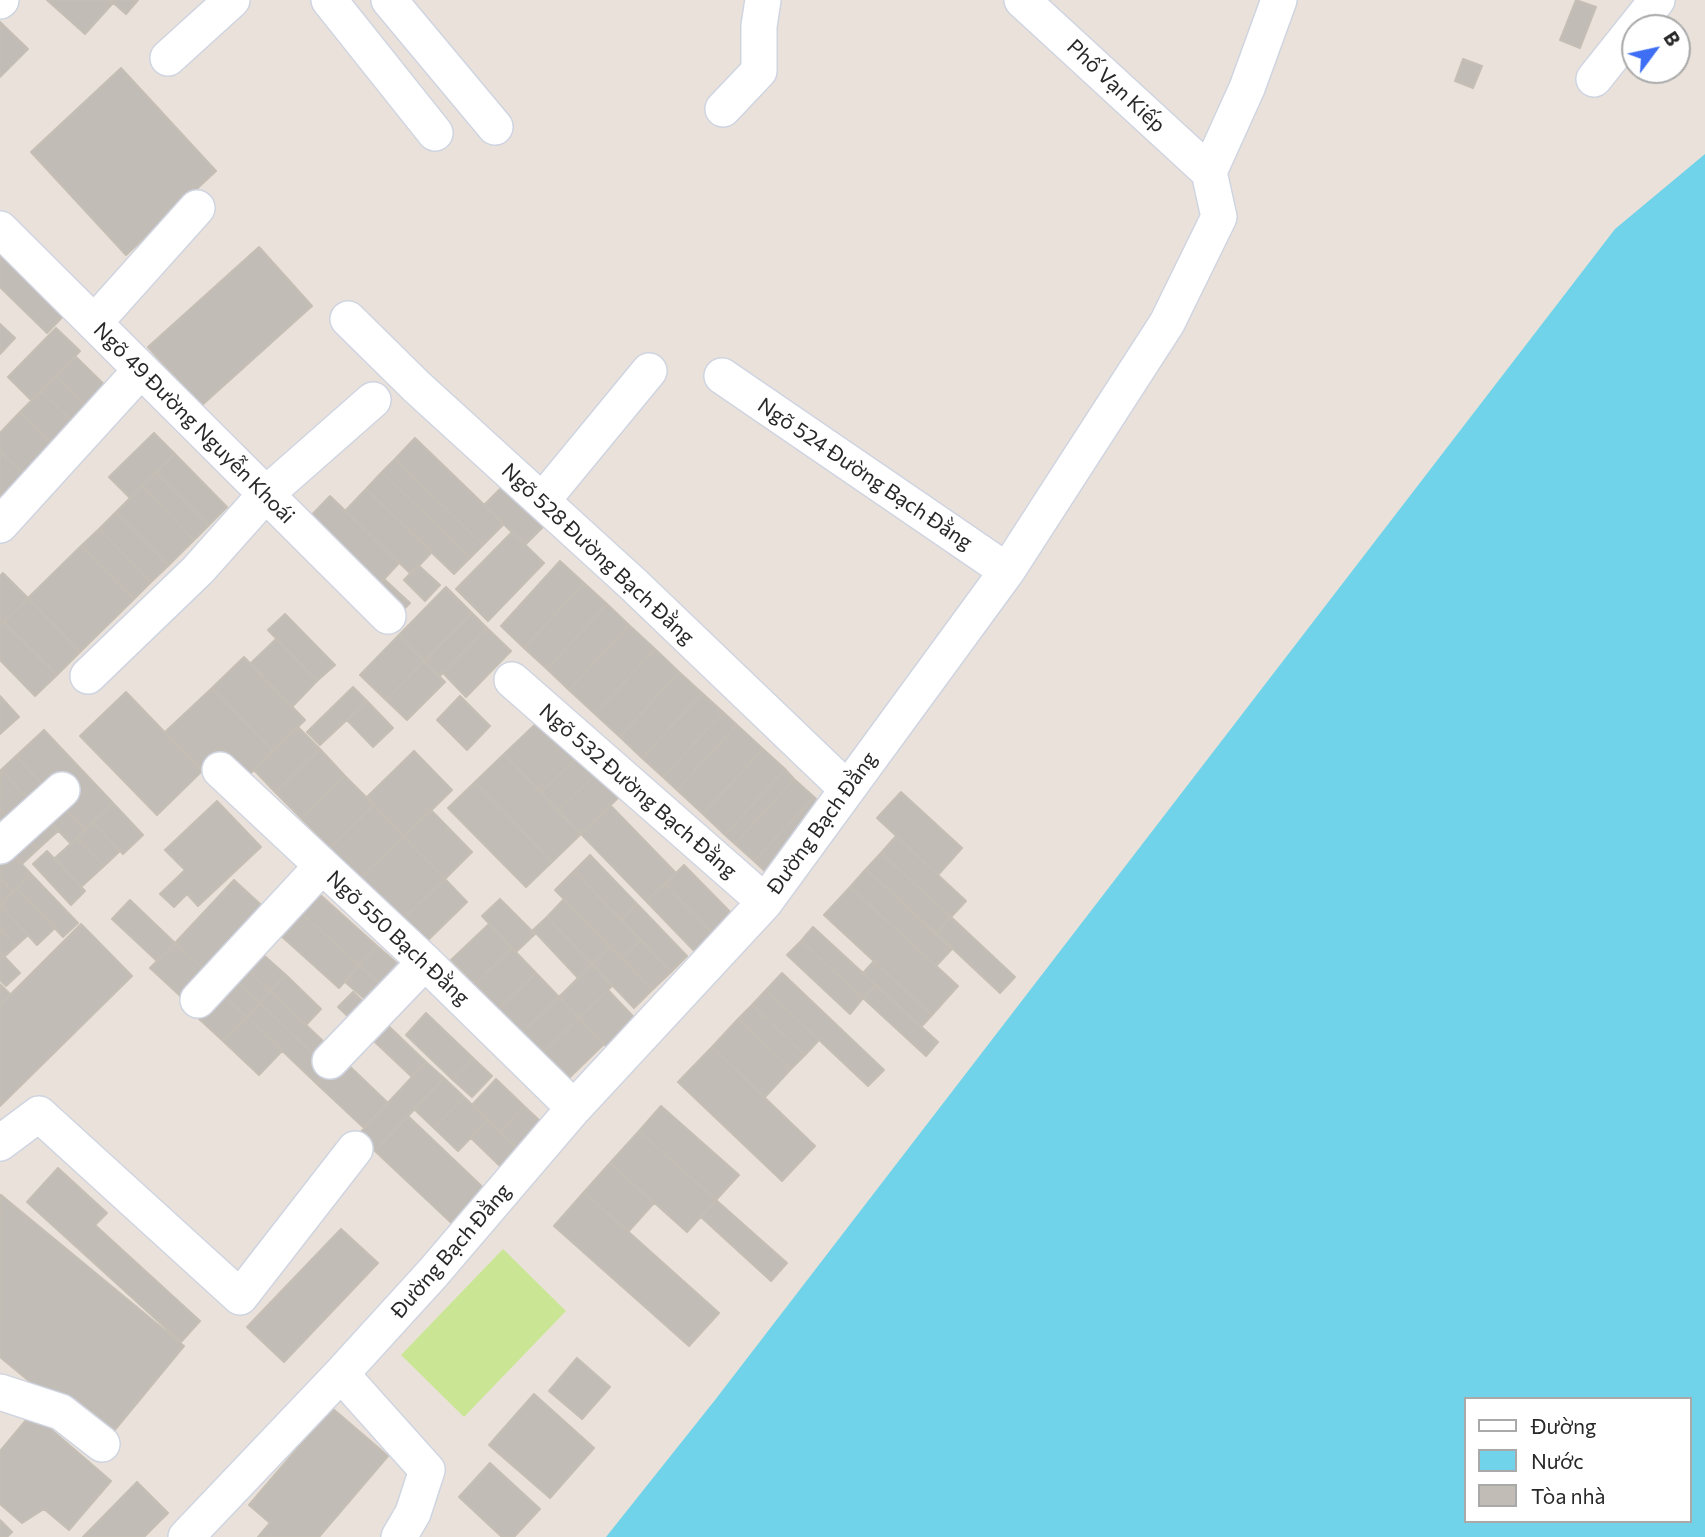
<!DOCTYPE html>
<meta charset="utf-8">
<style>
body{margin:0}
#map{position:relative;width:1705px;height:1537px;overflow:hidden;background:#eae2da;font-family:Commissioner,sans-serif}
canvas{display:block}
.legend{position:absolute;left:1464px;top:1397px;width:228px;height:126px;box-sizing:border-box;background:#fff;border:2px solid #a9a9a9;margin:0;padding:9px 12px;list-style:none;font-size:21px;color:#282828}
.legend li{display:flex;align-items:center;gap:14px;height:35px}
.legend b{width:35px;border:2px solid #a9a9a9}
.north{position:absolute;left:1621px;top:14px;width:70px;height:70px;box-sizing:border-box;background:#fff;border:2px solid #a9a9a9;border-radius:50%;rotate:57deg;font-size:19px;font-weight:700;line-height:28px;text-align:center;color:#282828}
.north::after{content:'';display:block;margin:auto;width:24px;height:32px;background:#3e6ef3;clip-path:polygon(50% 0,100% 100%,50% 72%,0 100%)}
</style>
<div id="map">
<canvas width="1705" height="1537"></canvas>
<ul class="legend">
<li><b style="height:9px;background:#fff"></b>Đường</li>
<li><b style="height:19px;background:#70d3e9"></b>Nước</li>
<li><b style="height:19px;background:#c2bcb7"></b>Tòa nhà</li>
</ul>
<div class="north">B</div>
</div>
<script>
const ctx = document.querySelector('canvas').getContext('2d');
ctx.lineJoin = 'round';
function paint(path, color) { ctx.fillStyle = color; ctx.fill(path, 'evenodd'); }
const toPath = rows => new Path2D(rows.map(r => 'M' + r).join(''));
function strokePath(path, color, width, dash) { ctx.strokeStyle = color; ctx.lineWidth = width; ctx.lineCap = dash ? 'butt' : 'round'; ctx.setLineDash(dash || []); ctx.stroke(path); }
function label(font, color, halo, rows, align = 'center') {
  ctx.font = font + ' Commissioner,sans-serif'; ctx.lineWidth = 7; ctx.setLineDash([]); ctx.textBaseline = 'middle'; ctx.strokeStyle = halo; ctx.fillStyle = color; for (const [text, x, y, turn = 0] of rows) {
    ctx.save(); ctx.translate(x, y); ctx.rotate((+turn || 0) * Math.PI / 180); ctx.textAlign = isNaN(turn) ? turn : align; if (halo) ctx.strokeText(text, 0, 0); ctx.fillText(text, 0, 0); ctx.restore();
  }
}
const pitch = toPath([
 [503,1249,566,1311,464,1417,401,1355]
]);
const water = toPath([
 [1705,154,1705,1537,606,1537,715,1400,1615,229],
 [1465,1399,1689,1399,1689,1521,1465,1521]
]);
const building = toPath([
 [47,0,110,0,113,3,85,34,47,0],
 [110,0,138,0,126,14,110,0],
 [1576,0,1596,7,1580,48,1560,40,1576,0],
 [0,22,28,49,0,77,0,22],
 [1463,59,1482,66,1473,88,1455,81,1463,59],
 [121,68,216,171,126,255,31,152,121,68],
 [0,236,72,307,47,333,0,287,0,236],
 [259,247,312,306,201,406,148,347,259,247],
 [0,324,15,338,0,354,0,324],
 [56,328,80,351,32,401,8,377,56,328],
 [75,356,115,395,96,415,56,376,75,356],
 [56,376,96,415,82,430,41,391,56,376],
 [41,391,82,430,60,451,20,412,41,391],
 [20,412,60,451,31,481,0,451,0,433,20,412],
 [154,433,175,454,130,498,109,477,154,433],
 [415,438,504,524,483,545,395,459,415,438],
 [0,451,31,481,0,502,0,451],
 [175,454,227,507,209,525,156,472,175,454],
 [395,459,483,545,470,558,382,472,395,459],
 [156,472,209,525,194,540,142,486,156,472],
 [382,472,470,558,454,574,366,489,382,472],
 [510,479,551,519,525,545,484,505,510,479],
 [142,486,194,540,169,565,116,512,142,486],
 [366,489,432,552,411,574,345,511,366,489],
 [330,496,399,563,372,592,302,525,330,496],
 [116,512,169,565,151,582,99,529,116,512],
 [99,529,151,582,134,599,81,546,99,529],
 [512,532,544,563,488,621,456,589,512,532],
 [81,546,134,599,80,652,28,598,81,546],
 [560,561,584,583,524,648,501,626,560,561],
 [418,565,440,585,425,601,404,580,418,565],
 [3,573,28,598,0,626,0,576,3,573],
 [384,579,410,603,396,617,372,592,384,579],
 [584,583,607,604,547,669,524,648,584,583],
 [446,587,472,613,424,661,399,635,446,587],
 [28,598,80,652,57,675,4,622,28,598],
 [607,604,629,625,569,690,547,669,607,604],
 [472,613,487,628,440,676,424,661,472,613],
 [285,614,335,665,317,681,268,630,285,614],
 [4,622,57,675,35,696,0,660,0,626,4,622],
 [629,625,655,649,595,714,569,690,629,625],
 [487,628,511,651,466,697,443,673,487,628],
 [399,635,424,661,386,700,360,675,399,635],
 [276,639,317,681,292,707,250,664,276,639],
 [655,649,679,672,620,737,595,714,655,649],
 [244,657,305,720,273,751,212,688,244,657],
 [424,661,445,682,407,720,386,700,424,661],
 [679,672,702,693,642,758,620,737,679,672],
 [353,687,367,701,320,745,307,732,353,687],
 [212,688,273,751,227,797,165,732,212,688],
 [126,692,202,771,157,815,80,736,126,692],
 [702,693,723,712,663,777,642,758,702,693],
 [0,696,19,717,0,734,0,696],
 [460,696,490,726,467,750,437,720,460,696],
 [367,701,393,728,373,747,347,720,367,701],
 [723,712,737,725,677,790,663,777,723,712],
 [543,717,580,755,541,792,504,754,543,717],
 [737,725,763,749,703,814,677,790,737,725],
 [298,727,320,749,275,792,254,770,298,727],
 [44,730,113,803,85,830,16,756,44,730],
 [320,749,345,776,301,818,275,792,320,749],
 [763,749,785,769,725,835,703,814,763,749],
 [414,751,452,790,404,837,367,797,414,751],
 [504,754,581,834,552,862,475,782,504,754],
 [580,755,597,773,558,811,541,792,580,755],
 [16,756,85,830,71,844,1,770,16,756],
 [785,769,794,779,735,844,725,835,785,769],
 [1,770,58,831,38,849,0,809,1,770],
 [597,773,620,796,581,834,558,811,597,773],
 [345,776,374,805,330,848,301,818,345,776],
 [794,779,814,797,754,861,735,844,794,779],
 [475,782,552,862,526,887,448,808,475,782],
 [901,792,962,848,938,875,877,818,901,792],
 [814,797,828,810,769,875,754,861,814,797],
 [217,801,261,847,198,906,187,894,174,907,160,894,185,870,165,850,217,801],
 [113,803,143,835,123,854,93,822,113,803],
 [374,805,404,837,359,879,330,848,374,805],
 [610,805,676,873,646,901,581,834,610,805],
 [0,809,38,849,22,864,0,841,0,809],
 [431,810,472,852,445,879,404,837,431,810],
 [93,822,120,851,104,866,77,838,93,822],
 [896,836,966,901,951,917,881,853,896,836],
 [404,837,445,879,400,922,359,879,404,837],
 [77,838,104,866,81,887,55,858,77,838],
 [0,841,31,874,13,892,0,878,0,841],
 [47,851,85,891,71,905,33,864,47,851],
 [881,853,951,917,936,933,866,869,881,853],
 [590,855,637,904,621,920,574,871,590,855],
 [684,865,739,921,719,940,665,884,684,865],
 [866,869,952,949,936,966,850,887,866,869],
 [574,871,641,940,622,958,555,890,574,871],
 [31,874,78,923,63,937,17,888,31,874],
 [0,878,13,892,0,904,0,878],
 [445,879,467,902,423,945,400,922,445,879],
 [234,880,272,915,213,978,175,943,234,880],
 [665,884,719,940,701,958,646,901,665,884],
 [850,887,958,986,932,1015,824,915,850,887],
 [17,888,55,928,37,945,0,905,17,888],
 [316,891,377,946,359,965,299,911,316,891],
 [500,899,535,934,516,952,482,916,500,899],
 [564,899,610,947,592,964,547,917,564,899],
 [130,900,175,943,157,961,112,919,130,900],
 [637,904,687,956,671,972,621,920,637,904],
 [0,905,28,935,16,946,0,929,0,905],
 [299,911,359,965,339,988,279,934,299,911],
 [547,917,592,964,578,978,533,930,547,917],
 [951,917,1015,977,1000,993,936,933,951,917],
 [81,924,132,976,0,1106,0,1005,81,924],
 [489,924,512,948,475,984,451,960,489,924],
 [813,927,876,985,863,998,801,941,813,927],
 [0,929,16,946,4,957,0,952,0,929],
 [641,940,671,972,652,990,622,958,641,940],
 [801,941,863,998,850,1014,787,955,801,941],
 [175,943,213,978,189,1004,150,968,175,943],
 [377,946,399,965,381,985,359,965,377,946],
 [610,947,652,990,634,1008,592,964,610,947],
 [512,948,536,973,499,1009,475,984,512,948],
 [259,951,286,975,270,991,244,967,259,951],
 [0,952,20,973,6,986,0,980,0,952],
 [874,961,932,1015,921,1027,863,973,874,961],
 [592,964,612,986,579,1018,559,997,592,964],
 [359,965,381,985,367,1001,345,982,359,965],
 [244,967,270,991,260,1003,233,979,244,967],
 [536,973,559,997,522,1033,499,1009,536,973],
 [782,973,884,1070,868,1086,766,990,782,973],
 [286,975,321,1009,306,1025,270,991,286,975],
 [233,979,260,1003,247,1017,220,993,233,979],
 [0,984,10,994,0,1005,0,984],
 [876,985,938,1042,926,1056,863,998,876,985],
 [608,990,644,1028,616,1056,579,1018,608,990],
 [766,990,819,1040,805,1055,752,1005,766,990],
 [270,991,341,1058,330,1070,260,1003,270,991],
 [353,992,426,1062,412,1077,338,1007,353,992],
 [220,993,247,1017,223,1041,197,1017,220,993],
 [559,997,579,1018,542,1054,522,1033,559,997],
 [260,1003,330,1070,317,1084,247,1017,260,1003],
 [752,1005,805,1055,791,1069,738,1019,752,1005],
 [426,1013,473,1058,453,1080,406,1035,426,1013],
 [247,1017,282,1051,259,1075,223,1041,247,1017],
 [579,1018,604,1044,567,1080,542,1054,579,1018],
 [738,1019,791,1069,765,1097,712,1047,738,1019],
 [712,1047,815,1146,782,1181,678,1082,712,1047],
 [341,1058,388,1103,364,1128,317,1084,341,1058],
 [473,1058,492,1076,472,1097,453,1080,473,1058],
 [426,1062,444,1078,375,1151,358,1135,426,1062],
 [444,1078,464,1097,434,1128,414,1109,444,1078],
 [496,1079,524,1106,500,1132,472,1105,496,1079],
 [464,1097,488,1120,458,1151,434,1128,464,1097],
 [524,1106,554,1134,530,1160,500,1132,524,1106],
 [661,1106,739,1175,716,1200,639,1131,661,1106],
 [408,1116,493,1197,460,1231,375,1151,408,1116],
 [488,1120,519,1150,502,1168,471,1138,488,1120],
 [639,1131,716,1200,687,1232,610,1163,639,1131],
 [610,1163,654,1203,628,1232,584,1192,610,1163],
 [58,1168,107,1213,95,1225,200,1321,181,1342,27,1202,58,1168],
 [584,1192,719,1313,689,1346,554,1226,584,1192],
 [1,1195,184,1346,104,1443,0,1357,1,1195],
 [716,1200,787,1263,771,1281,701,1217,716,1200],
 [341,1229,378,1263,284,1362,247,1327,341,1229],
 [577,1358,610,1387,582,1419,549,1391,577,1358],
 [534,1394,594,1448,550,1498,489,1445,534,1394],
 [332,1408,388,1456,319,1537,258,1537,270,1523,249,1505,332,1408],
 [32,1413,111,1481,69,1530,44,1509,22,1523,0,1504,0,1451,32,1413],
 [490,1463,540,1509,514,1537,502,1537,459,1497,490,1463],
 [137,1482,168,1513,144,1537,83,1537,137,1482],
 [0,1520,12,1532,7,1537,0,1537,0,1520]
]);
const minor = toPath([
 [329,0,435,133],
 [389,0,495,127],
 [1022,0,1209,172],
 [0,1,1,0],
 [168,58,232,0],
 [1594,79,1657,0],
 [723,109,759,71,759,26,763,0],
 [0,229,388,616],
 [348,319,417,387,633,584,847,789],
 [94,323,197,208],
 [722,376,1007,571],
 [542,501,649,371],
 [0,525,141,370],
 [88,676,198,570,265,495,373,400],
 [512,680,765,902],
 [220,770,425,962,574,1108],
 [0,846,62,790],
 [198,1000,322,866],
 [330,1061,425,962],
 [0,1143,39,1114,240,1297,355,1149],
 [341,1374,427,1470,413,1513,399,1537],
 [0,1392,61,1412,102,1444],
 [186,1537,341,1374,433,1273,574,1108,765,902,1007,571,1167,323,1219,217,1209,172,1247,88,1279,0]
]);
const streetNames = [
 ["Phố Vạn Kiếp",1116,86,43],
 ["Ngõ 49 Đường Nguyễn Khoái",194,423,45],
 ["Ngõ 524 Đường Bạch Đằng",865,474,34],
 ["Ngõ 528 Đường Bạch Đằng",598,554,43],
 ["Ngõ 532 Đường Bạch Đằng",638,791,41],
 ["Đường Bạch Đằng",822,823,-54],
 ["Ngõ 550 Bạch Đằng",398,938,43],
 ["Đường Bạch Đằng",451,1251,-49]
];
paint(pitch, '#cae694');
paint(water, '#70d3e9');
paint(building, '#c2bcb7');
strokePath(building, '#c5beb4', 2);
strokePath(minor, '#cfd4e1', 38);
strokePath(minor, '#fff', 35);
label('21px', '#282828', '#fff', streetNames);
</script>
